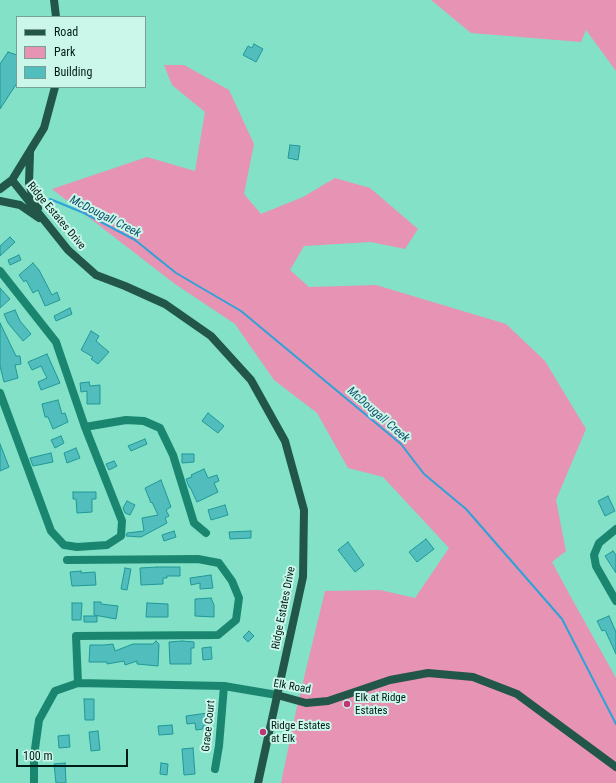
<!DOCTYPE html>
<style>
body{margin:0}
#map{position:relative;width:616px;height:783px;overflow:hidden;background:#82e1c7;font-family:"Roboto Condensed",sans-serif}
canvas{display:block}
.legend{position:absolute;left:16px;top:16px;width:130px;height:72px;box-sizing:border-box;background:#cbf7ea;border:1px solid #7a9f95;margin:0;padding:5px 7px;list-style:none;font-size:12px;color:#001c15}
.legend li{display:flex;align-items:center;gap:8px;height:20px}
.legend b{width:20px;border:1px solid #7a9f95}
.scale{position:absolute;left:16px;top:749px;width:112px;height:18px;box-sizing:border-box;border:2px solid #001c15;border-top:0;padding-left:5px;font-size:12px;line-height:14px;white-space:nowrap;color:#001c15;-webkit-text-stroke:3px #cbf7ea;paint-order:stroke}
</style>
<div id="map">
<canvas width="616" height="783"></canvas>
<ul class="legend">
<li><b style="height:5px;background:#225649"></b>Road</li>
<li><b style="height:11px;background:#e793b4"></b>Park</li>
<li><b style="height:11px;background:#51bdbc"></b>Building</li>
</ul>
<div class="scale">100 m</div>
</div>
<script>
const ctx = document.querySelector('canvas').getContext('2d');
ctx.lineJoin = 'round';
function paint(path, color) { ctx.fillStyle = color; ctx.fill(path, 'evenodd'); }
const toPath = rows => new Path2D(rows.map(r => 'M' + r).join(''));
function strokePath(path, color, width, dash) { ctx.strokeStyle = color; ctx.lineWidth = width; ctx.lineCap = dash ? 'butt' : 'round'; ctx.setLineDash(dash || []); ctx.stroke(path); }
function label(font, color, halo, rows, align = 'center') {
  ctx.font = font + ' "Roboto Condensed",sans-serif'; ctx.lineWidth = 4; ctx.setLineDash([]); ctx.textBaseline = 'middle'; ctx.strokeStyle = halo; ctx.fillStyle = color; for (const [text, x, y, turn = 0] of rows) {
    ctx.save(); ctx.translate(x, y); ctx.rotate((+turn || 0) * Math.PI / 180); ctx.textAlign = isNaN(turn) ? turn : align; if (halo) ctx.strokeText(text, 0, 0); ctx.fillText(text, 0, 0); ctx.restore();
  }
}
const green = toPath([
 [431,0,616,0,616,71,586,30,581,42,471,33],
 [164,65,184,65,229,90,254,144,244,194,261,214,303,197,335,178,370,188,418,229,405,249,371,242,304,246,290,270,309,287,376,285,506,324,545,361,586,429,556,500,566,551,552,562,572,599,616,678,616,783,281,783,296,711,325,591,380,590,415,598,449,548,383,477,348,468,317,413,274,380,235,324,175,284,52,189,147,157,195,171,205,112,172,85]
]);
const stream = toPath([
 [50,199,84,213,135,240,176,273,241,311,401,444,424,474,466,509,562,619,616,724]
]);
const building = toPath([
 [254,44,263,49,256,62,243,55,248,46,252,48,254,44],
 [8,52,17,55,17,83,0,109,0,64,8,52],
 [290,145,300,146,298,160,288,158,290,145],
 [10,237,15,242,0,256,0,246,10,237],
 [19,255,21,260,10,265,8,260,19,255],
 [33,263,39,270,52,295,57,292,60,300,45,306,38,290,33,293,26,280,24,282,19,275,33,263],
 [0,288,10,299,0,308,0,288],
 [70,308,72,314,56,321,54,316,70,308],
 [15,310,20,321,31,334,23,341,8,323,4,314,15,310],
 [0,323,16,356,20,356,21,364,15,365,18,378,4,382,0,366,0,323],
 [91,331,99,336,96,341,109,352,98,364,91,359,93,357,81,350,91,331],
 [47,354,60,383,41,390,38,382,47,378,41,366,32,370,28,362,47,354],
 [89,382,90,386,100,385,100,404,87,404,87,391,81,392,80,383,89,382],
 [58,400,62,414,65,413,68,422,53,429,48,417,45,417,42,404,58,400],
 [208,413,224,426,218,433,202,421,208,413],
 [61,436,64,443,55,448,51,440,61,436],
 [145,439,147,444,131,451,128,446,145,439],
 [0,444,9,467,0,471,0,444],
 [76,448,80,458,67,463,64,453,76,448],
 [51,453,53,462,33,466,30,458,51,453],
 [182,454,194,454,194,462,182,463,182,454],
 [114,461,117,466,109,470,106,464,114,461],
 [204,469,208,478,217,475,219,481,214,483,218,492,197,502,190,487,189,487,186,479,192,477,191,475,204,469],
 [161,480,171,507,166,510,169,516,165,518,167,523,141,537,126,536,127,533,144,531,142,518,158,515,152,502,151,503,145,488,161,480],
 [73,492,96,492,96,499,92,499,92,512,77,513,76,499,73,499,73,492],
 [608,496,615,511,605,516,598,501,608,496],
 [127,501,135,505,130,515,125,513,123,508,127,501],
 [225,505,228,515,211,520,208,510,225,505],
 [174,531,176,537,164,541,162,535,174,531],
 [251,531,251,538,230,539,229,532,251,531],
 [426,539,434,549,417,562,409,552,426,539],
 [348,542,364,565,355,572,338,550,348,542],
 [613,551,616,555,616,573,605,556,613,551],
 [157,567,180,567,180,576,167,576,167,578,163,578,163,584,141,585,140,568,157,567],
 [125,568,131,569,127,590,121,589,125,568],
 [81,571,81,573,95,572,96,585,72,586,70,572,81,571],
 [211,575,213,588,200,589,200,583,191,585,190,578,211,575],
 [211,598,214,605,214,617,195,616,195,599,211,598],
 [94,602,101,602,101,604,118,606,116,619,94,615,94,602],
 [72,603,82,603,81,620,72,620,72,603],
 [147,603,168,604,168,617,146,617,147,603],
 [84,616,97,616,97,622,84,622,84,616],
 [609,616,616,632,616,654,605,630,602,631,597,621,609,616],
 [249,631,254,636,248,642,243,637,249,631],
 [156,641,159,644,158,666,137,664,137,661,125,665,124,661,107,664,107,662,89,662,90,645,104,645,113,644,115,651,133,644,153,644,156,641],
 [182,641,194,642,194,648,191,648,191,664,170,664,169,642,182,641],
 [211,647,212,659,203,660,202,648,211,647],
 [84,699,94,699,94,720,85,720,84,699],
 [208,713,210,725,203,726,203,729,196,730,195,723,187,724,186,716,208,713],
 [172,725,173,734,159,735,158,726,172,725],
 [98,731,100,750,91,751,89,732,98,731],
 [69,735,70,747,59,748,58,736,69,735],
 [193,748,195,774,184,775,182,749,193,748],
 [65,763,66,783,56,783,54,764,65,763],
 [161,763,168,764,167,775,160,774,161,763]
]);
const street = toPath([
 [0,271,56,342,85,427,126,420,144,421,160,428,173,455,194,523,206,533],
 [0,393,51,531,64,545,77,547,107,545,121,536,122,521,85,427],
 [616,529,599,543,594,555,596,566,616,601],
 [67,560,198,559,219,563,232,581,239,598,236,620,218,635,76,636,78,683],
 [215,769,219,746,224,686],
 [34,783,34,756,39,720,55,691,78,683,224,686,277,695]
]);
const secondary = toPath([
 [54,0,56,17],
 [30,153,29,183,32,194,38,208],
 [12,180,68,250,96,275,125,286,165,304,211,336,251,380,285,441,304,510,303,577,258,783],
 [0,189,12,180,44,128,55,87],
 [0,201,20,205,39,218],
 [277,695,306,703,328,701,390,680,428,673,473,677,517,694,616,767]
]);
const markers = [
 [347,704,4,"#bc3678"],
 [263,732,4,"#bc3678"]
];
const streetNames = [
 ["Ridge Estates Drive",56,216,50],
 ["Ridge Estates Drive",284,608,-79],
 ["Elk Road",292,687,10],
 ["Grace Court",209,726,-84]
];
const poiNames = [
 ["Elk at Ridge",355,698],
 ["Estates",355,711],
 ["Ridge Estates",271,726],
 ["at Elk",271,739]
];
const waterNames = [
 ["McDougall Creek",105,217,27],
 ["McDougall Creek",378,415,41]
];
paint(green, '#e793b4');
strokePath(stream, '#2ea2d8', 2);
paint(building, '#51bdbc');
strokePath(building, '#219897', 1);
strokePath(street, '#1a8670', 8);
strokePath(secondary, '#225649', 8);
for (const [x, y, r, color] of markers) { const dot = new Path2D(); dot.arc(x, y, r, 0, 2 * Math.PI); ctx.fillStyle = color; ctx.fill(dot); strokePath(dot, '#cbf7ea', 1.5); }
label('11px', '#001c15', '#cbf7ea', streetNames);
label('11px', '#001c15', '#cbf7ea', poiNames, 'left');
label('italic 12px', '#134f6b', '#cbf7ea', waterNames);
</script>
